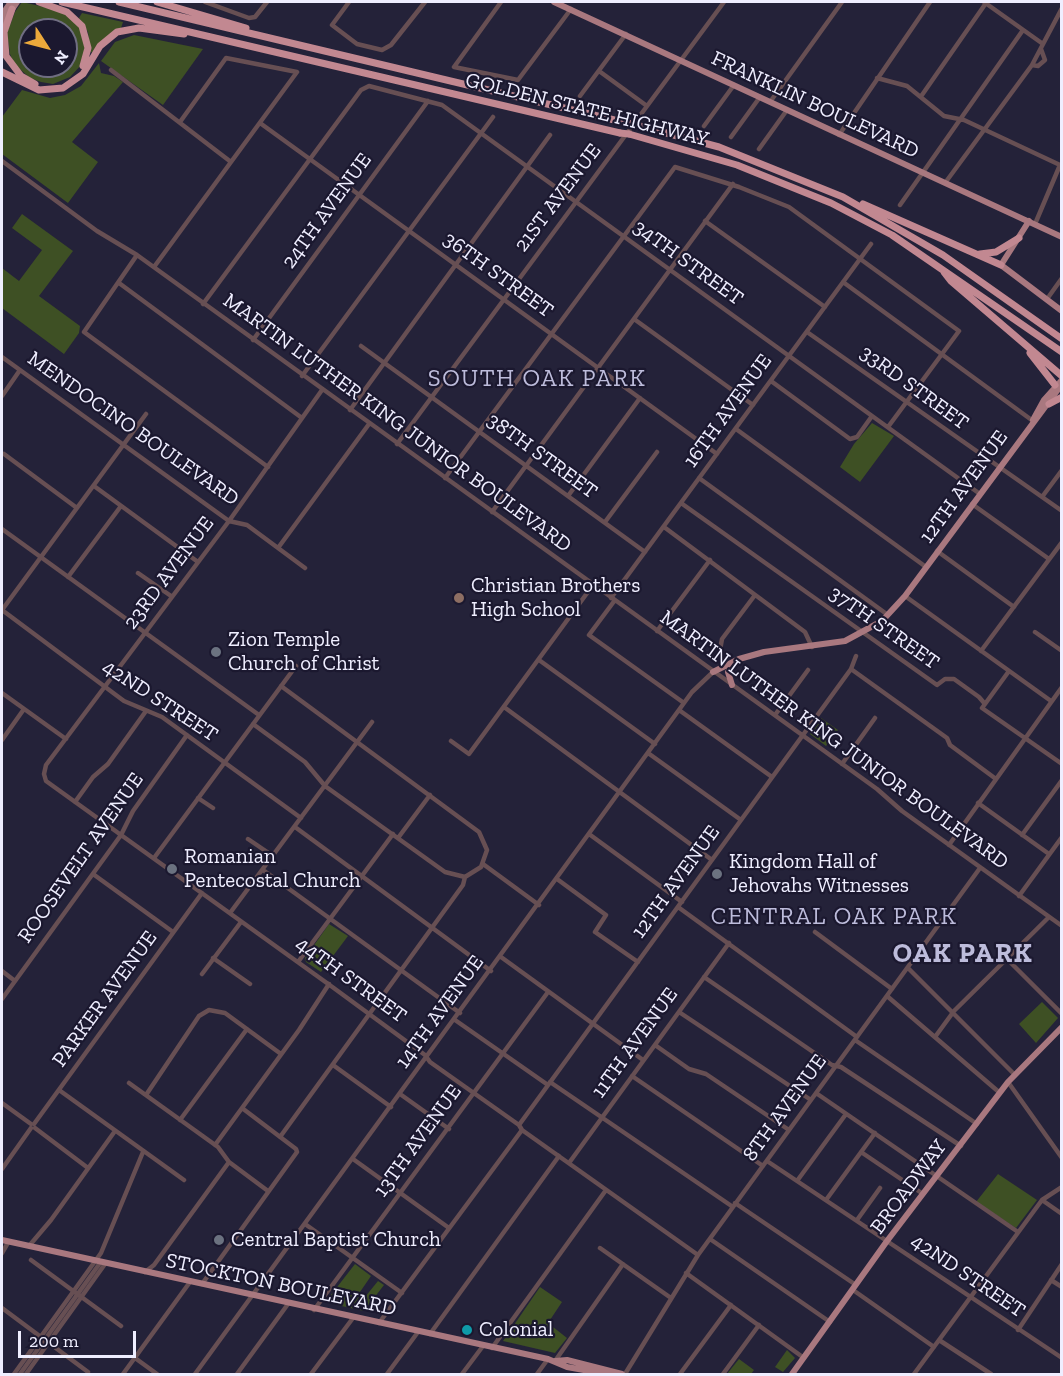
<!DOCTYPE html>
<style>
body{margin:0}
#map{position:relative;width:1063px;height:1376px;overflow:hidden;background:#242239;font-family:"Zilla Slab",serif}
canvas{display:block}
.frame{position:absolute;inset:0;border:3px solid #efeeff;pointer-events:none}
.north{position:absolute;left:18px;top:18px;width:60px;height:60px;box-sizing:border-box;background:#1b182f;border:2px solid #706e82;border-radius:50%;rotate:126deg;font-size:16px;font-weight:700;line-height:24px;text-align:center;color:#efeeff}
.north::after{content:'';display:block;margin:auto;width:21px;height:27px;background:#eca93b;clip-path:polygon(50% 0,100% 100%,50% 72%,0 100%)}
.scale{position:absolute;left:18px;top:1331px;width:118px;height:27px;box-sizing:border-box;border:3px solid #efeeff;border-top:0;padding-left:8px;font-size:18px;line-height:21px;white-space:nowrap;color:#efeeff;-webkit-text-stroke:4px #1b182f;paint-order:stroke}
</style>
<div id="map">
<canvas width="1063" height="1376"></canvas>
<div class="frame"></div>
<div class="north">N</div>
<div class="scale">200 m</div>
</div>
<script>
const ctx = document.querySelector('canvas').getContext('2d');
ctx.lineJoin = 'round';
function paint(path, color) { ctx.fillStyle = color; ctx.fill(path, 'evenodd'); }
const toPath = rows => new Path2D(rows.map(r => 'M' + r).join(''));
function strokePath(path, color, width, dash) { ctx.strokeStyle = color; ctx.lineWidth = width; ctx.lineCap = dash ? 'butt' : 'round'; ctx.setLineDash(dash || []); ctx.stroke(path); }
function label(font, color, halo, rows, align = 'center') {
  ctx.font = font + ' "Zilla Slab",serif'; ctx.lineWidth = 4.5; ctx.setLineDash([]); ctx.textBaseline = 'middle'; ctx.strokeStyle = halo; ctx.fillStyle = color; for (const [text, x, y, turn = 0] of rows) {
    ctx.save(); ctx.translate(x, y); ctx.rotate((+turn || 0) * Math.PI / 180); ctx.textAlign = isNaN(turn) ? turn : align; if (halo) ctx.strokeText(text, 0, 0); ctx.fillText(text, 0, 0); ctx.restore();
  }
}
const green = toPath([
 [22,2,62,11,77,22,86,38,83,63,70,77,53,84,41,82,30,78,14,64,10,54,7,33,15,12],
 [30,30,66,30,66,66,30,66],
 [82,13,123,22,121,28,103,40,94,53,90,52,88,32,79,18],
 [134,35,203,49,163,105,101,61,115,42],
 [99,63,101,73,114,76,123,82,72,142,98,162,68,203,2,154,2,117,22,90,50,98,65,95,81,86],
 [22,214,73,251,39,296,80,326,79,333,64,354,2,308,2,268,19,281,42,250,12,228],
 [872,423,894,436,860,482,840,467,854,444],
 [821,718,838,730,826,746,810,734],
 [329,924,348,936,321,972,306,962,305,958],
 [1042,1002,1058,1018,1036,1043,1019,1024],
 [998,1174,1037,1200,1016,1228,976,1202],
 [355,1264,371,1276,360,1292,365,1297,378,1281,384,1285,364,1311,328,1303,327,1300],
 [540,1287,562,1302,548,1323,567,1338,555,1353,503,1341],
 [787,1350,795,1358,783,1372,775,1367],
 [739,1359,754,1370,751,1374,727,1374]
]);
const minor = toPath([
 [205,2,249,18,255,17,267,2],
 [349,2,332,25,357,44,382,50,391,45,425,2],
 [501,2,454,67,518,80,571,9],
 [984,2,1043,44],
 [1032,65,1038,66,1045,60,1041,49],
 [111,70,231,162],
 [599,71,647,106],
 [877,78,907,86,944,116,964,120,1060,165,1035,224],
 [922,95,986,3],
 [580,96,626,34],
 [770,102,842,2],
 [260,123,717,454],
 [704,126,734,85],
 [839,135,930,2],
 [731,137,760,97],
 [759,149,787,110],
 [2,161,97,231,137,255,877,789,902,811,1062,926],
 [945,183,1032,65,1062,8],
 [900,205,1023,30],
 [705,221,825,307],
 [137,255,84,332,268,467],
 [154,267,297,72,226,58,180,122],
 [843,282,1033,421],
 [119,283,302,418],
 [1047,299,1062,278],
 [203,304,361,90,369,86,442,105,980,494],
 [634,319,753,405],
 [807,332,1062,511],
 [253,340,428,101],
 [361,346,645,552],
 [2,357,229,521,247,525,305,568],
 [302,376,493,117],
 [771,381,850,439,857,437,872,416],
 [322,390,229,521,46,765,44,774,46,781,331,986,425,1055,430,1062,519,1125,522,1130,698,1255],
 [2,396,20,370],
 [350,410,550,135],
 [146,414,2,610,124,701,162,717,301,818],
 [736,429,926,567],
 [397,444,724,2],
 [4,454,77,508],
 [445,478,675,167,739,187,789,207,959,331,888,427],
 [699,478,888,615],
 [94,486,198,562],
 [568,496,640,398],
 [1042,497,1062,470],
 [681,503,937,685,945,679,954,679,979,697,985,704,982,708,1062,764],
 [972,504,1049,559],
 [492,512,733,184],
 [605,522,657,452],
 [664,527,805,632,812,647],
 [2,529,259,715],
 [278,548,369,424],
 [937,551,1014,607],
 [138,573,171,596],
 [68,577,121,506],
 [905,596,1051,701],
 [611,598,871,244],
 [615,600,589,635,684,703],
 [657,631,710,560],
 [1035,632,1062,651],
 [720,650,722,639,755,595],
 [981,651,1062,542],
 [539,660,655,744],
 [851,669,947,738,950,745,996,779],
 [2,693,66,739],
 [985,704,1009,671],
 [504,707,712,860],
 [679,710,772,777],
 [775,715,808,670],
 [253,724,305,762,325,786,445,872,465,877,481,867,487,850,479,832,281,686],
 [2,740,24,709],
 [451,741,469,754,593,585],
 [648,753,741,820],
 [842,764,875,718],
 [198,798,213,808],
 [75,802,93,777,108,764,146,711],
 [978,803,1049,854],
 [295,827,491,971],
 [589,834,682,902],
 [1022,835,1062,780],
 [398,838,430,795],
 [248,839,273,856],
 [949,845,1062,687],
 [154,858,296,666],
 [483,864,539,905],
 [263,870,460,1013],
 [93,874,173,932],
 [557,879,606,915,595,932,638,962],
 [1019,896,1062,837],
 [678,907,857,1037],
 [230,913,372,722],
 [815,932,892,989],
 [501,957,643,1060],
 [213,958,250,984],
 [1007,959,1062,1014],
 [298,962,393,834],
 [908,968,1015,1075],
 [2,971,15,981],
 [202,974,241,922],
 [704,977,832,1065,841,1067,961,1146],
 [887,996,1000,1093],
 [2,999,121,835,133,811,187,735],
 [679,1012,811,1100],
 [455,1020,548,1085],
 [935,1037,954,1011,1049,917],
 [855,1040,977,1124],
 [655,1045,689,1069,706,1074,789,1130],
 [333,1065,391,1107],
 [632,1076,763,1166],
 [550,1082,733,1207],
 [1008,1082,1062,1158],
 [129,1083,218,1147,229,1162,268,1191],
 [59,1090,184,1180],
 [816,1093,1018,1232],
 [400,1094,449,1129],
 [146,1095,199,1016,209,1010,225,1013,281,1054],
 [2,1103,31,1124],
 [180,1120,247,1029],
 [34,1124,202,893],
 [519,1125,851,669,856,656],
 [35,1128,88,1168],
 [280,1137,463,885,465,877],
 [215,1145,299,1030,329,984],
 [861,1152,923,1194],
 [353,1159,449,1228],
 [767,1161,1062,1358],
 [569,1163,729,943],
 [2,1169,31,1128],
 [797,1181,846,1114],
 [826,1200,875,1133],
 [1042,1200,1062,1214],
 [735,1203,856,1285],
 [857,1220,880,1188],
 [305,1224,402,1293],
 [710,1239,830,1322],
 [29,1246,51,1220,115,1131],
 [600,1248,671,1298],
 [2,1253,9,1241],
 [31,1260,121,1326],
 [145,1272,154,1265,229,1162],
 [686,1273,804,1358],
 [1051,1280,1062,1287],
 [202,1284,297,1152,296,1149,242,1108],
 [853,1290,934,1347],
 [2,1308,88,1372],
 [314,1310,548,992],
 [379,1323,522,1130],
 [1018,1330,1062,1264],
 [430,1334,559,1156],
 [939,1340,991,1374],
 [492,1348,606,1190],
 [135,1358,157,1374],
 [555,1361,623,1264],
 [14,1374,101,1253,143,1152],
 [20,1374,100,1263],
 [26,1374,105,1264],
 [123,1374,190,1282],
 [195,1374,692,692,713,672],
 [237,1374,288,1304],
 [311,1374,353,1318],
 [387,1374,418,1332],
 [462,1374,483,1346],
 [537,1374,548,1359],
 [625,1374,698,1255,980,868],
 [680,1374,731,1305],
 [723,1374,759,1325],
 [914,1374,1042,1200,1062,1187]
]);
const major = toPath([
 [554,2,1062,237],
 [2,15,11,2],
 [2,24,17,2],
 [1029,221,1001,265,1062,311],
 [1033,420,1044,400,1062,380],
 [713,672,739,659,764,652,845,641,882,621,905,596,1062,384],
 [732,685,728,672,735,661],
 [2,1240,548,1359,567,1367,606,1374],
 [555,1361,567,1360,622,1374],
 [792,1374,887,1241,1008,1082,1062,1027]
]);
const highway = toPath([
 [39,2,67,12,82,26,88,48,83,66],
 [62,2,620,133],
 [119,2,627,123],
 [157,2,246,28],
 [12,9,4,32,6,56,21,76,35,84],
 [2,72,39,90,63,88,83,74,100,46,117,32,139,28,184,34],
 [636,125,719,147,843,197,943,255,1062,339],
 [629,134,737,165,831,203,892,235,1062,352],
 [863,204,1001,265],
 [980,254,996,252,1019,238],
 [944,272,951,281,1062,376],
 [1030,353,1055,385],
 [1049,404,1062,397]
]);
const highwayBridge = toPath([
 [627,123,636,125],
 [620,133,629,134]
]);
const markers = [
 [459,598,6,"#8d6e63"],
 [216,652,6,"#6b7280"],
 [172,869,6,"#6b7280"],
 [717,874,6,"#6b7280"],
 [219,1240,6,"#6b7280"],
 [467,1330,6,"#0f9aa8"]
];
const streetNames = [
 ["FRANKLIN BOULEVARD",815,105,25],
 ["GOLDEN STATE HIGHWAY",587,110,14],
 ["21ST AVENUE",558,198,-53],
 ["24TH AVENUE",327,211,-54],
 ["34TH STREET",688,263,36],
 ["36TH STREET",498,275,36],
 ["33RD STREET",914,388,36],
 ["16TH AVENUE",728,411,-54],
 ["MARTIN LUTHER KING JUNIOR BOULEVARD",397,423,36],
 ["MENDOCINO BOULEVARD",133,429,35],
 ["38TH STREET",542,456,36],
 ["12TH AVENUE",964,487,-54],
 ["23RD AVENUE",169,573,-53],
 ["37TH STREET",884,628,35],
 ["42ND STREET",160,701,33],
 ["MARTIN LUTHER KING JUNIOR BOULEVARD",834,740,36],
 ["ROOSEVELT AVENUE",81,858,-55],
 ["12TH AVENUE",676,882,-54],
 ["44TH STREET",351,980,36],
 ["PARKER AVENUE",105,999,-54],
 ["14TH AVENUE",440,1012,-54],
 ["11TH AVENUE",635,1043,-54],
 ["8TH AVENUE",785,1108,-54],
 ["13TH AVENUE",418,1141,-54],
 ["BROADWAY",909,1187,-53],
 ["42ND STREET",968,1276,34],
 ["STOCKTON BOULEVARD",281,1285,12]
];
const poiNames = [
 ["Christian Brothers",471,586],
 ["High School",471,610],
 ["Zion Temple",228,640],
 ["Church of Christ",228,664],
 ["Romanian",184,857],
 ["Pentecostal Church",184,881],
 ["Kingdom Hall of",729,862],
 ["Jehovahs Witnesses",729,886],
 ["Central Baptist Church",231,1240],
 ["Colonial",479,1330]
];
const quarterNames = [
 ["SOUTH OAK PARK",537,379],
 ["CENTRAL OAK PARK",834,917]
];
const districtNames = [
 ["OAK PARK",963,954]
];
paint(green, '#3e5024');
strokePath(minor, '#674f53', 4.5);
strokePath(major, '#a9787f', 6);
strokePath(highway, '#c28891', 7);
strokePath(highwayBridge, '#c28891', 7);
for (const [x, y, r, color] of markers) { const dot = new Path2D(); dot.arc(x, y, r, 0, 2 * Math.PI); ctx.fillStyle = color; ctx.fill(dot); strokePath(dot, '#1b182f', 2); }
label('21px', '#efeeff', '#1b182f', streetNames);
label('21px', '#efeeff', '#1b182f', poiNames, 'left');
ctx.letterSpacing = '1.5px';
label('24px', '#bdbcdb', '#1b182f', quarterNames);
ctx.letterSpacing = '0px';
ctx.letterSpacing = '1.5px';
label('bold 27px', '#bdbcdb', '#1b182f', districtNames);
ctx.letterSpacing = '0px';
</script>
